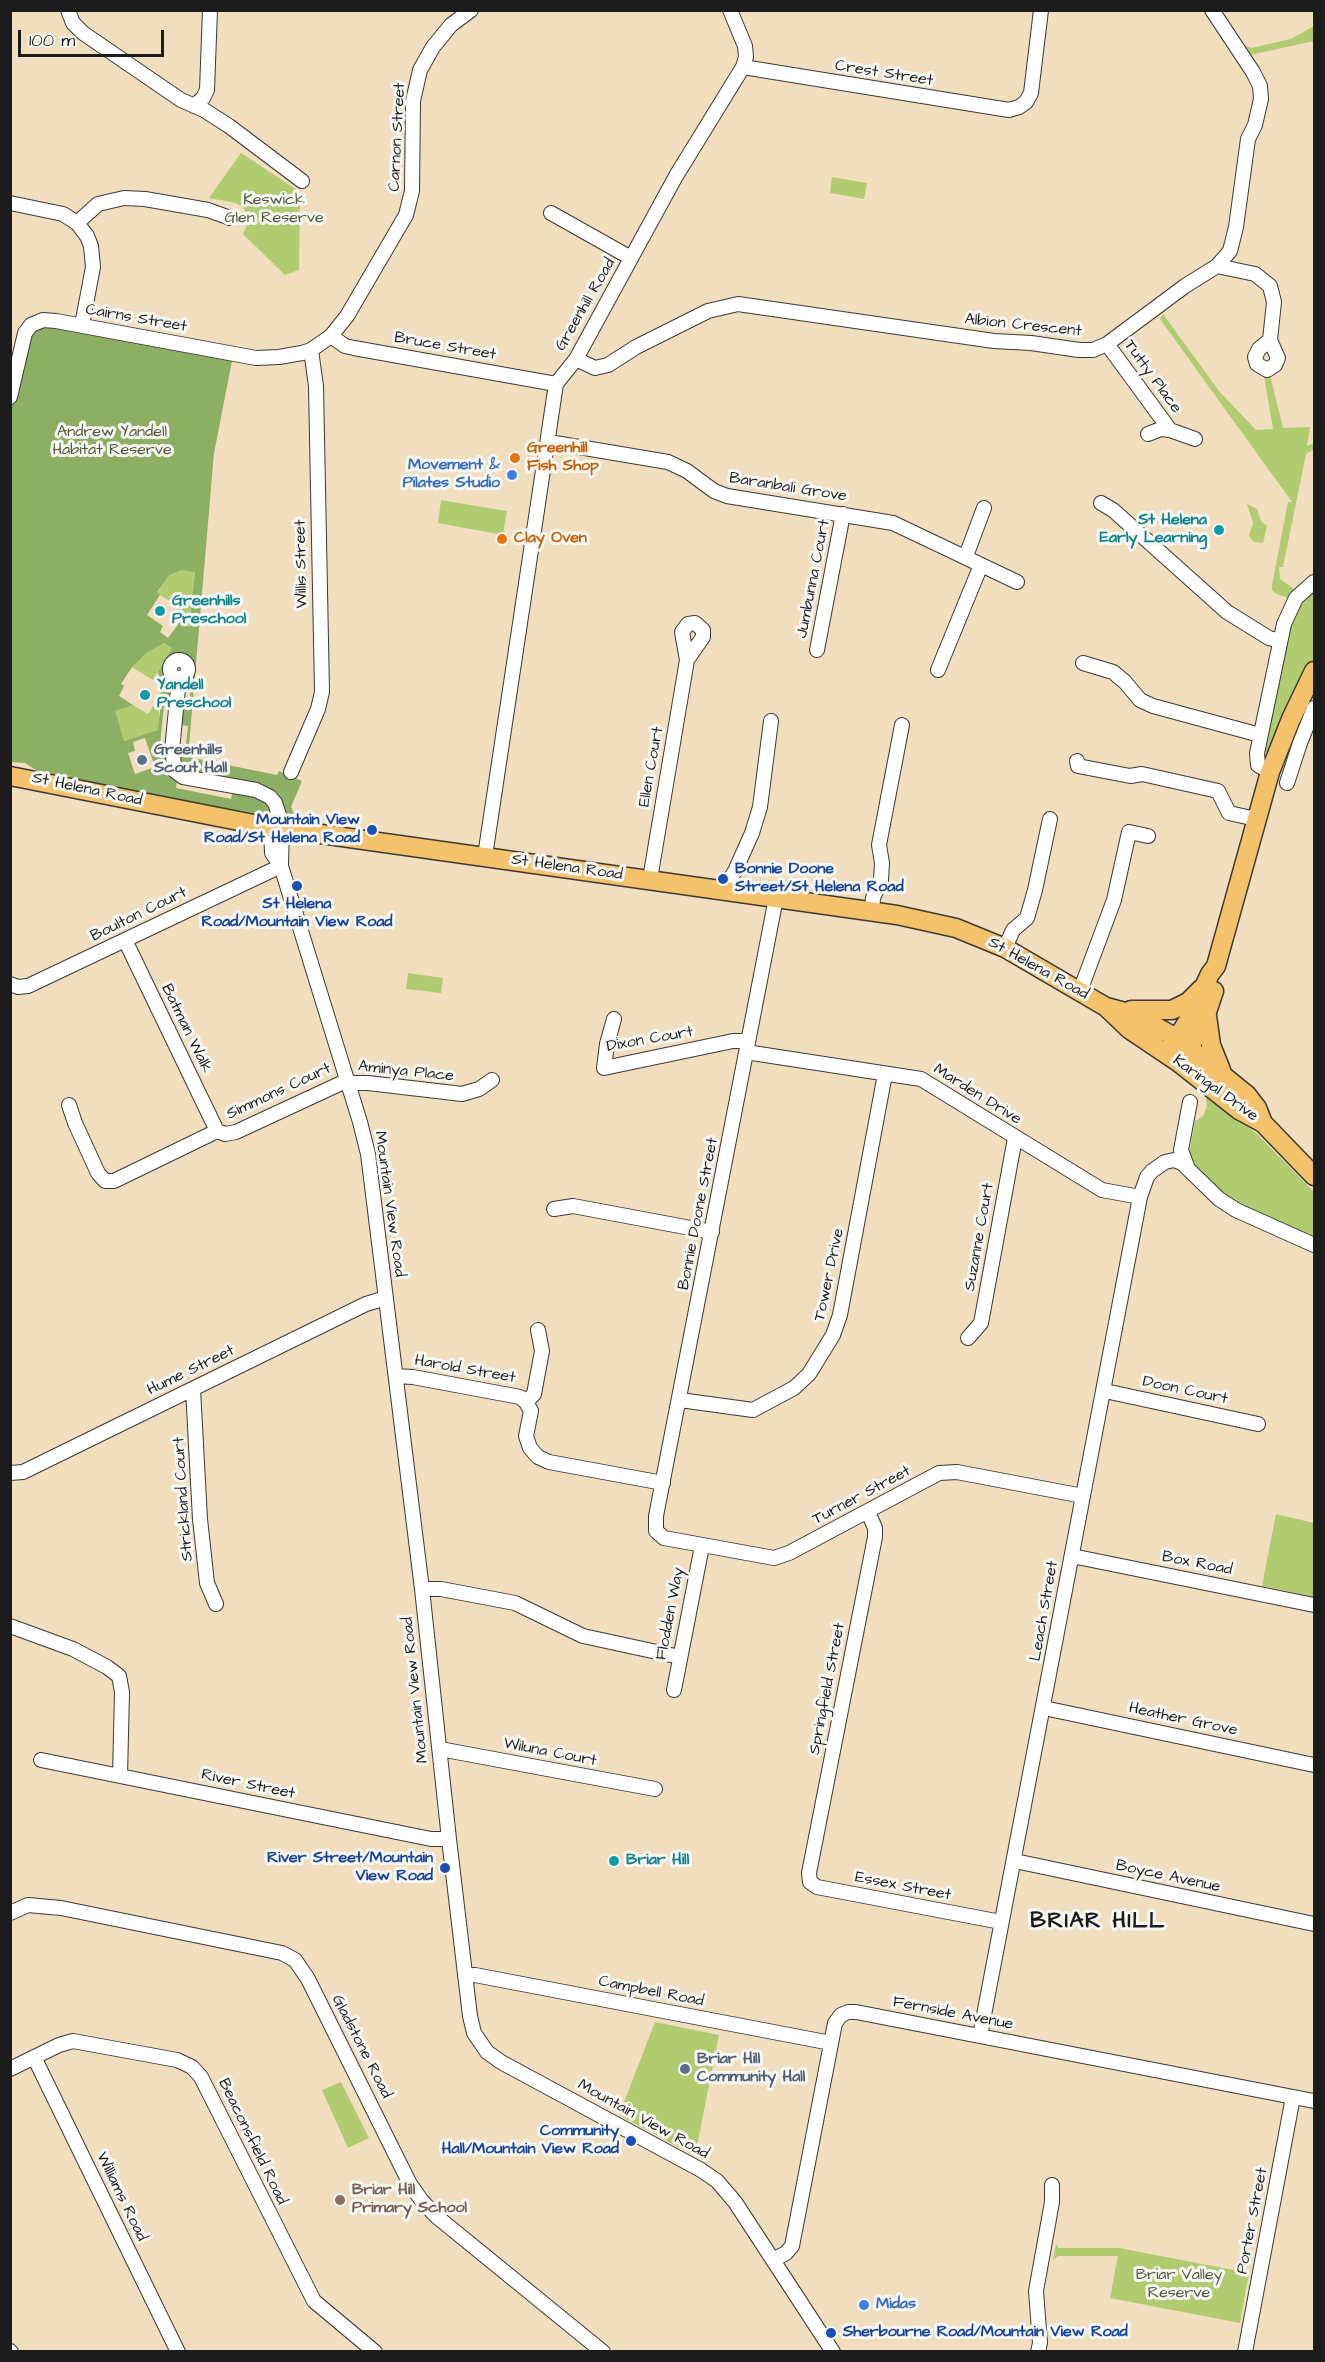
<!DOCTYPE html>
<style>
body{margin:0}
#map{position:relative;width:1325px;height:2362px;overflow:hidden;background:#f0debe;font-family:"Architects Daughter",sans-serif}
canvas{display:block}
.frame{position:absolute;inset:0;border:12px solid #1c1c1c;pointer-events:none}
.scale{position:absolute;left:18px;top:30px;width:146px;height:27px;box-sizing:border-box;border:3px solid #1c1c1c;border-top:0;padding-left:8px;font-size:18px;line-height:21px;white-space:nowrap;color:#1c1c1c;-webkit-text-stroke:4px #f6f6f2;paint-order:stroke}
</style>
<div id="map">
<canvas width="1325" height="2362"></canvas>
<div class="frame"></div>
<div class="scale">100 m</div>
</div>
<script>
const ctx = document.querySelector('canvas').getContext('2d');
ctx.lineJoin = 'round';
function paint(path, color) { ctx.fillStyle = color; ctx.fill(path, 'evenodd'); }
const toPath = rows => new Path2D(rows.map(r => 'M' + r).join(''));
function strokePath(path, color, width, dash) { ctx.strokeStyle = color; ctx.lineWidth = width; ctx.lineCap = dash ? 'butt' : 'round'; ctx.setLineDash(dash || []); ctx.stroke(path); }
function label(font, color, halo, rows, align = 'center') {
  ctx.font = font + ' "Architects Daughter",sans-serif'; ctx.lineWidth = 6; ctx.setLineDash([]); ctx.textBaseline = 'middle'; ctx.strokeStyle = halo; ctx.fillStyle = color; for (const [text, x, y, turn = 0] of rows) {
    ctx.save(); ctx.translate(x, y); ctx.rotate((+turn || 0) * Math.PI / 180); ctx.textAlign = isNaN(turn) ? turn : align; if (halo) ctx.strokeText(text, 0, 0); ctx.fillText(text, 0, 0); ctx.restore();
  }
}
const green = toPath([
 [1314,26,1314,41,1250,55,1244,45,1251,48,1291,39],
 [241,153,300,192,299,270,285,275,243,234,249,220,243,207,235,203,209,198],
 [832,177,867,183,864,199,830,193],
 [1163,314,1219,391,1256,430,1273,429,1264,376,1270,375,1283,428,1310,427,1307,446,1314,443,1314,449,1306,454,1283,567,1279,567,1280,579,1297,591,1290,599,1275,593,1272,590,1272,585,1288,502,1292,502,1160,319],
 [441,500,507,511,503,535,438,523],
 [1247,504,1257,509,1261,521,1267,526,1263,543,1254,542,1249,536,1253,523],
 [181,570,195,571,189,627,180,622,182,617,175,613,179,607,157,593,170,575],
 [1314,586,1314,657,1268,752,1265,752,1263,751,1294,609],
 [164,643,172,648,153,680,132,667,148,652],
 [133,705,148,714,153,706,159,708,159,730,124,741,114,711],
 [408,973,443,978,441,993,406,989],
 [1205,1089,1259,1136,1314,1192,1314,1239,1226,1197,1195,1170,1189,1156,1195,1121,1203,1116,1207,1107],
 [1276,1514,1314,1523,1314,1597,1262,1586],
 [655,2022,719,2035,695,2156,619,2115],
 [341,2082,369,2138,348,2148,322,2090],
 [1056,2244,1059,2248,1119,2248,1249,2273,1240,2323,1110,2298,1118,2256,1058,2256,1053,2260]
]);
const forest = toPath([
 [49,323,233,356,214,453,188,757,277,775,279,771,302,781,291,807,297,821,285,817,277,798,266,789,190,773,180,769,177,756,185,755,188,726,180,725,181,707,189,708,193,667,191,661,181,656,170,659,166,668,172,689,172,695,165,695,159,755,167,757,169,770,177,779,176,788,231,799,233,791,257,796,271,806,272,811,270,816,177,800,36,770,25,763,11,762,10,414,27,335,38,325],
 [181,570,195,572,189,627,180,622,168,638,160,632,163,626,147,615,160,595,157,592,170,575],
 [164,643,172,648,158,672,160,680,166,684,157,698,161,701,158,730,124,741,115,711,133,705,119,696,124,686,121,684,132,667,148,652],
 [145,738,155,767,135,774,128,753,135,751,133,742]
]);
const minor = toPath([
 [68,10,73,23,83,33,181,100,204,110,229,126,302,181],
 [743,67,1009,110,1019,107,1026,102,1031,93,1041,10],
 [194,106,203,98,207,90,210,10],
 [10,203,63,214,77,223,87,236,91,246,93,267,82,325],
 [551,213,631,258],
 [77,223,98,204,124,198,145,199,208,210,230,218],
 [1217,266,1255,274,1270,286,1274,302,1270,340],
 [331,336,345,346,354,348,556,384],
 [1270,340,1278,358,1275,365,1267,370,1257,364,1255,357,1259,349,1270,340],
 [1107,344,1170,430],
 [576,359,595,368,608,365,636,347,708,311,738,304,994,341,1031,343,1079,350,1093,350,1107,344,1185,286,1217,266,1230,251,1236,227,1248,139,1255,125,1261,99,1260,86,1253,72,1212,10],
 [10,397,25,333,31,325,43,320,56,321,256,358,279,357,302,353,311,350,331,336,347,316,406,215,412,191,413,101,420,70,433,47,451,25,471,10],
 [1148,434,1161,429,1170,430,1195,439],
 [549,442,668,462,687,471,714,491,727,496,893,523,1017,582],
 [1101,503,1113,510,1227,612,1269,638,1280,641],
 [966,556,984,508],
 [817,650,843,514],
 '170 669a9 9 0 1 1 18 0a9 9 0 1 1-18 0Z',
 [1083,663,1113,672,1125,682,1140,700,1153,706,1260,735],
 [938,670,981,565],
 [179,679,172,750,175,771,183,777,256,790,270,797,275,803,282,824,281,866],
 [1077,761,1078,766,1130,776,1142,774,1218,791,1229,813,1256,819],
 [291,772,318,709,322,692,316,386,311,350],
 [1270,772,1258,765,1257,753,1284,624,1296,598,1314,582],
 [1287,783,1300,743,1314,708],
 [277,815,271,827,272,853,281,866,360,1122,368,1154,422,1589,449,1839,470,2016,474,2033,487,2052,501,2062,701,2170,717,2181,735,2202,833,2352],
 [485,856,556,384,576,359,676,176,743,67,746,57,745,46,730,10],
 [650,879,687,660,682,632,688,624,695,623,703,630,703,637,687,660],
 [723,890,735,871,752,833,760,807,771,721],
 [776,898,656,1516,656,1531,664,1538,774,1558,789,1553,939,1473,957,1472,1083,1496],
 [872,911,873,898,881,880,882,863,879,845,902,725],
 [125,940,217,1131],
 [1005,948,1013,930,1027,918,1035,890,1050,819],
 [10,984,18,987,28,986,281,866],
 [1080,991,1114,900,1129,832,1148,836],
 [614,1019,607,1044,604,1068,733,1041,748,1041],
 [746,1052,921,1079,1102,1190,1140,1197],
 [348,1083,368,1083,462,1094,479,1089,492,1080],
 [69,1105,75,1123,98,1173,105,1181,114,1181,217,1131,225,1134,236,1132,348,1080],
 [1188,1169,1181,1150,1190,1102],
 [554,1209,573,1206,712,1232],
 [968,1338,981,1323,1015,1138],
 [396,1376,413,1377,520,1397,526,1402],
 [193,1389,200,1519,207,1583,216,1604],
 [1105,1391,1258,1424],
 [680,1400,753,1410,794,1388,809,1374,833,1335,840,1315,885,1074],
 [526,1402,531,1411,526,1436,530,1448,538,1457,549,1462,663,1483],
 [526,1402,534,1394,542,1351,538,1330],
 [10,1473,23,1472,366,1304,386,1298],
 [868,1512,875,1528,875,1537,809,1873,810,1882,817,1887,1001,1922],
 [1072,1556,1314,1605],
 [422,1589,441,1589,515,1603,583,1636,680,1657],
 [10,1626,73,1649,107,1667,119,1676,122,1692,120,1776],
 [674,1690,702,1546],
 [1044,1708,1314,1765],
 [440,1749,655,1789],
 [41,1760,431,1839,449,1839],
 [1015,1861,1314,1924],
 [10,1913,28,1905,61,1908,282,1953,295,1960,308,1979,410,2184,422,2201,436,2216,603,2352],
 [465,1976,475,1975,831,2043],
 [980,2036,1140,1197,1147,1177,1152,1171,1165,1162,1174,1160,1182,1163,1219,1199,1236,1210,1314,1245],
 [34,2057,178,2352],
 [10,2069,59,2045,73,2041,177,2060,192,2067,201,2077,314,2301,375,2352],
 [773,2260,786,2253,792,2246,835,2023,841,2015,848,2012,856,2012,1314,2101],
 [10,2351,11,2352],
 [1038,2352,1040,2343,1036,2291,1052,2202,1052,2185],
 [1245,2352,1293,2097]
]);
const major = toPath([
 [10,776,264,826,897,915,956,928,1005,948,1106,1007,1136,1015,1178,1039,1247,1095,1257,1108,1263,1123],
 [1106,1007,1129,1029,1178,1062,1239,1110,1263,1123,1314,1176],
 [1131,1010,1172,1010,1188,1002,1201,989],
 [1207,1016,1211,1045,1221,1070],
 [1167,1054,1189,1019,1210,974,1216,966,1270,772,1291,719,1314,671],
 [1184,1055,1202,1027,1214,991]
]);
const markers = [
 [515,458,6,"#e8710a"],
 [512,475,6,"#3f7fe0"],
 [1219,530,6,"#0f9aa8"],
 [502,539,6,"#e8710a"],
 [160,611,6,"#0f9aa8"],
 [145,695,6,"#0f9aa8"],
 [142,760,6,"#5c6f8a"],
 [372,830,6,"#1a4fb4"],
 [723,879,6,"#1a4fb4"],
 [297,886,6,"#1a4fb4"],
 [614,1861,6,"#0f9aa8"],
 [445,1868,6,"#1a4fb4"],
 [685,2069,6,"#5c6f8a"],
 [631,2141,6,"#1a4fb4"],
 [340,2200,6,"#8d6e63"],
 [864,2305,6,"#3f7fe0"],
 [831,2333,6,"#1a4fb4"]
];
const streetNames = [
 ["Crest Street",884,74,9],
 ["Carnon Street",398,137,-87],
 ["Greenhill Road",586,305,-60],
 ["Cairns Street",136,319,10],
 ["Albion Crescent",1023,326,6],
 ["Bruce Street",445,347,10],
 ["Tutty Place",1152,377,54],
 ["Baranbali Grove",788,488,9],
 ["Willis Street",302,564,-91],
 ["Jumbunna Court",814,579,-79],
 ["Ellen Court",652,767,-80],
 ["St Helena Road",87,790,12],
 ["St Helena Road",567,868,8],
 ["Boulton Court",139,915,-26],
 ["St Helena Road",1038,969,29],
 ["Batman Walk",186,1029,64],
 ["Dixon Court",650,1040,-10],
 ["Aminya Place",406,1072,6],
 ["Karingal Drive",1215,1089,36],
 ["Simmons Court",279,1092,-25],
 ["Marden Drive",977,1095,32],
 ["Mountain View Road",389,1204,82],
 ["Bonnie Doone Street",699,1214,-79],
 ["Suzanne Court",980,1237,-80],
 ["Tower Drive",830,1275,-78],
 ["Harold Street",465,1370,10],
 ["Hume Street",191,1371,-26],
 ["Doon Court",1185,1391,12],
 ["Turner Street",862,1496,-28],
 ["Strickland Court",184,1499,-94],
 ["Box Road",1197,1564,11],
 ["Leach Street",1045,1611,-80],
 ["Flodden Way",671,1614,-79],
 ["Springfield Street",828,1689,-79],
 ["Mountain View Road",416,1690,-96],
 ["Heather Grove",1183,1720,12],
 ["Wiluna Court",550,1753,11],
 ["River Street",248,1785,12],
 ["Boyce Avenue",1168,1877,12],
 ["Essex Street",903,1887,11],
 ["Campbell Road",651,1992,11],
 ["Fernside Avenue",953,2014,11],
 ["Gladstone Road",361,2047,63],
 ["Mountain View Road",643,2120,29],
 ["Beaconsfield Road",252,2142,64],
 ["Williams Road",121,2197,64],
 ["Porter Street",1253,2221,-79]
];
const parkNames = [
 ["Keswick",274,201],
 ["Glen Reserve",274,219],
 ["Andrew Yandell",112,433],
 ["Habitat Reserve",112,451],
 ["Briar Valley",1179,2276],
 ["Reserve",1179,2294]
];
const foodNames = [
 ["Greenhill",527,449],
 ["Fish Shop",527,467],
 ["Clay Oven",514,539]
];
const shopNames = [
 ["Movement &",500,466],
 ["Pilates Studio",500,484],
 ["Midas",876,2305,"left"]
];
const cultureNames = [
 ["St Helena",1207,521,"right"],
 ["Early Learning",1207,539,"right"],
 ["Greenhills",172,602],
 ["Preschool",172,620],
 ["Yandell",157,686],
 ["Preschool",157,704],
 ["Briar Hill",626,1861]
];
const serviceNames = [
 ["Greenhills",154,751],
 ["Scout Hall",154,769],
 ["Briar Hill",697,2060],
 ["Community Hall",697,2078]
];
const transitNames = [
 ["Mountain View",360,821],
 ["Road/St Helena Road",360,839],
 ["Bonnie Doone",735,870,"left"],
 ["Street/St Helena Road",735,888,"left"],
 ["St Helena",297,905,"center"],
 ["Road/Mountain View Road",297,923,"center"],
 ["River Street/Mountain",433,1859],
 ["View Road",433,1877],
 ["Community",619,2132],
 ["Hall/Mountain View Road",619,2150],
 ["Sherbourne Road/Mountain View Road",843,2333,"left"]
];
const educationNames = [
 ["Briar Hill",352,2191],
 ["Primary School",352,2209]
];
const districtNames = [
 ["BRIAR HILL",1098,1922]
];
paint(green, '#b1cb71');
paint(forest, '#8caf63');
strokePath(minor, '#3c3934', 16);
strokePath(major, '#3c3934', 21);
strokePath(minor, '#fff', 14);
strokePath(major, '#f3c26a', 18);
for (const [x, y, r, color] of markers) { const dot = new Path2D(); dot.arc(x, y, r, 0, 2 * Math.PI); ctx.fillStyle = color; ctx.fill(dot); strokePath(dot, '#f6f6f2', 2); }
label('16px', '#1c1c1c', '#f6f6f2', streetNames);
label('16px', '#50593a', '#f6f6f2', parkNames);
label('bold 16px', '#c56008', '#f6f6f2', foodNames, 'left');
label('bold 16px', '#366cbe', '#f6f6f2', shopNames, 'right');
label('bold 16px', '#0d838f', '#f6f6f2', cultureNames, 'left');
label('bold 16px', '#4e5e75', '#f6f6f2', serviceNames, 'left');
label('bold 16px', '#164399', '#f6f6f2', transitNames, 'right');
label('bold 16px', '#785e54', '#f6f6f2', educationNames, 'left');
ctx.letterSpacing = '1.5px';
label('bold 22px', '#1c1c1c', '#f6f6f2', districtNames);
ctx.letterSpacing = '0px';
</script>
